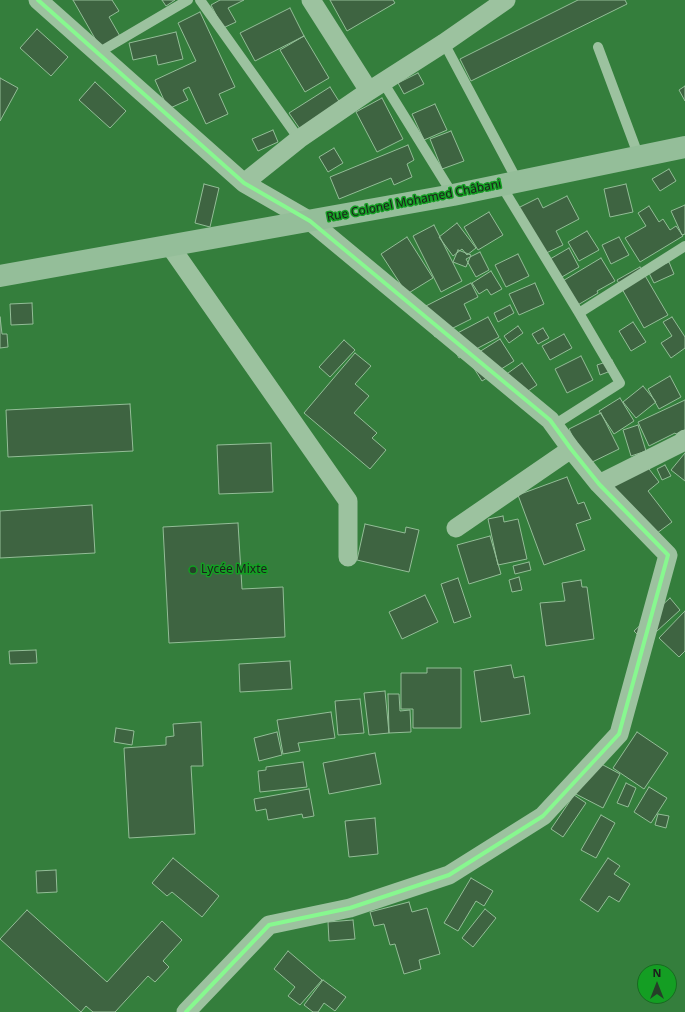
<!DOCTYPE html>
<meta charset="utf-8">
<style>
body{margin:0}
#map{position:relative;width:685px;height:1012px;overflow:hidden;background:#347e3c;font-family:"Noto Sans",sans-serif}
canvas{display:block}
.north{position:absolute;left:637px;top:964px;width:40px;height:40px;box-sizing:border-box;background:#149e23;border:1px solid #186a21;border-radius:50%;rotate:0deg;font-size:11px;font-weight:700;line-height:16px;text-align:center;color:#1d1d1d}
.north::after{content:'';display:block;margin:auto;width:14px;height:18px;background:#253f28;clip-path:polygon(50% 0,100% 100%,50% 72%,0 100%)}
</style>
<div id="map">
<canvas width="685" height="1012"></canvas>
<div class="north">N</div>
</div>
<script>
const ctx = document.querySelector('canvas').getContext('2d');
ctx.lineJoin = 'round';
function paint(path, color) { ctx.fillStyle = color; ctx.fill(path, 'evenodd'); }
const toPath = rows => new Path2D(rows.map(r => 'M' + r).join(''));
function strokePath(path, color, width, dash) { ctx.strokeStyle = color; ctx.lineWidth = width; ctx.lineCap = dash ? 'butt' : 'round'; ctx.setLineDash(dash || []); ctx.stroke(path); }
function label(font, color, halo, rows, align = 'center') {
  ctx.font = font + ' "Noto Sans",sans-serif'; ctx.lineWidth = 3; ctx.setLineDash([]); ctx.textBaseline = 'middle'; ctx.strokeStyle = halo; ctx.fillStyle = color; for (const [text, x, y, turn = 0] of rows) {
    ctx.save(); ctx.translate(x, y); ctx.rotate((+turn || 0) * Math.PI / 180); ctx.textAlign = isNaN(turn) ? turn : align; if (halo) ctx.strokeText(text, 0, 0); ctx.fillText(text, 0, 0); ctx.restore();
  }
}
const building = toPath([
 [73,0,112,0,119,11,109,17,121,38,101,49,73,0],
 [162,0,175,0,166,6,162,0],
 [220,0,244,0,228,8,236,22,223,28,211,5,220,0],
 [330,0,393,0,395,3,347,31,330,0],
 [578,0,625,0,627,4,471,81,460,59,578,0],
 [290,8,304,36,255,61,240,33,290,8],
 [200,12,235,87,219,94,228,114,206,124,189,87,183,90,188,100,168,109,155,80,196,61,178,23,200,12],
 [37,29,68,57,51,76,20,48,37,29],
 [176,32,183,59,158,65,156,55,133,60,129,43,176,32],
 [304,36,329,78,305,92,280,50,304,36],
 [418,73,424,84,404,94,398,83,418,73],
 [0,78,18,88,0,121,0,78],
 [95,82,126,111,110,128,79,100,95,82],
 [685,86,685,101,679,90,685,86],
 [330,87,340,103,300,129,289,113,330,87],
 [382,98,403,139,377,152,356,112,382,98],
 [435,104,447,130,424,140,412,114,435,104],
 [273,130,278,142,258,151,252,139,273,130],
 [451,131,464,161,442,169,430,139,451,131],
 [408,145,414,160,407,164,412,177,394,185,391,178,339,199,330,177,408,145],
 [334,148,343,163,328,172,319,157,334,148],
 [669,169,676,181,660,191,652,179,669,169],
 [204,184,219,188,210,227,195,223,204,184],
 [626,184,633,212,610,217,604,189,626,184],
 [567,196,579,219,556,231,563,245,540,256,514,210,538,198,543,208,567,196],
 [685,205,685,234,682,235,671,211,685,205],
 [649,206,659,222,663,219,670,230,676,226,683,236,640,262,625,238,646,226,638,213,649,206],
 [489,212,503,235,478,250,464,227,489,212],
 [457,223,476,248,467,255,462,249,453,256,439,237,457,223],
 [434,225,462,281,441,292,413,236,434,225],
 [587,231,599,250,579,261,568,242,587,231],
 [407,237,433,278,407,294,381,254,407,237],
 [619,237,629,255,611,264,602,245,619,237],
 [569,248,579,267,555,281,545,262,569,248],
 [458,250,471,255,466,267,453,262,458,250],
 [480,252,489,270,476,277,466,259,480,252],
 [518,254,529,276,506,287,495,265,518,254],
 [601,258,615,281,597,291,598,293,576,306,561,282,601,258],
 [669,262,674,274,654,283,648,271,669,262],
 [640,267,668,315,644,328,617,280,640,267],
 [491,271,502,289,491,295,487,289,479,294,472,283,491,271],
 [471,283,478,297,464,304,471,319,435,337,420,309,471,283],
 [535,283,544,304,519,315,509,294,535,283],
 [32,303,33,324,11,325,10,304,32,303],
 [510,305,514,313,498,322,494,313,510,305],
 [0,317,2,334,7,334,8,347,0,348,0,317],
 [488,317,499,337,459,358,448,338,488,317],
 [672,317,685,337,685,348,671,358,661,343,672,336,663,322,672,317],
 [633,322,646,342,631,351,619,331,633,322],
 [518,326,523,333,509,343,504,336,518,326],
 [543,328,549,338,538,344,532,334,543,328],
 [564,334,572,348,550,360,542,346,564,334],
 [500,339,514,361,482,381,468,359,500,339],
 [344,340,355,350,330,377,319,367,344,340],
 [355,353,371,366,355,384,369,396,354,413,377,433,372,438,386,450,370,469,304,413,355,353],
 [581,356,593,380,567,393,555,369,581,356],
 [612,360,616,369,600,375,597,365,612,360],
 [522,363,537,385,516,399,501,378,522,363],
 [670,376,681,397,659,409,648,389,670,376],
 [643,386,656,402,636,418,623,402,643,386],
 [620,398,634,421,614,434,599,411,620,398],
 [685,400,685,430,676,434,675,433,649,446,638,422,685,400],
 [130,404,133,451,8,457,6,410,130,404],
 [601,413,619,449,586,465,569,429,601,413],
 [638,425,646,451,631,456,623,430,638,425],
 [271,443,273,492,219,494,217,445,271,443],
 [685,453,685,481,671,470,685,453],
 [643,461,659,482,648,491,672,522,649,539,606,488,643,461],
 [665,465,671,476,662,480,657,469,665,465],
 [567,477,578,504,584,502,591,519,576,524,585,550,544,565,518,495,567,477],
 [92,505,95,553,0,558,0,511,92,505],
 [503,516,504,522,518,519,527,559,498,565,488,519,503,516],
 [238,523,242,589,283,587,285,637,169,643,163,527,238,523],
 [365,524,405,533,406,527,419,530,409,572,357,560,365,524],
 [490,536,501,574,469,584,457,545,490,536],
 [529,562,531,570,515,574,513,566,529,562],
 [519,577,522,590,512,592,509,580,519,577],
 [458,578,471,617,454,623,441,584,458,578],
 [581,580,582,587,587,587,594,639,546,646,540,603,565,601,562,583,581,580],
 [425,595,438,622,402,639,389,612,425,595],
 [670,598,680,610,645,642,634,631,670,598],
 [685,611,685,651,679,657,659,638,685,611],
 [36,650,37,663,10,664,9,651,36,650],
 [290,661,292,689,240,692,239,664,290,661],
 [511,665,514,678,524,676,530,714,481,722,474,671,511,665],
 [427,668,461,668,461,728,413,728,413,709,401,709,401,673,427,673,427,668],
 [385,691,389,733,369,735,364,693,385,691],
 [388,694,399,694,400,711,410,710,411,732,389,733,388,694],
 [360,699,364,733,338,735,335,701,360,699],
 [331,712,335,738,298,743,300,751,283,754,277,720,331,712],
 [201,722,203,766,191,766,195,834,129,838,124,748,166,745,166,737,174,736,173,724,201,722],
 [116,728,134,731,132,745,114,742,116,728],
 [277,732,282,755,259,761,254,738,277,732],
 [637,732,668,753,644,789,613,768,637,732],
 [375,753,381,784,329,794,323,763,375,753],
 [588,757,620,774,603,808,570,791,588,757],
 [303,762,307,787,260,792,258,771,266,770,266,767,303,762],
 [626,783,636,788,628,807,617,803,626,783],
 [649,787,667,798,651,823,634,812,649,787],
 [309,789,314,816,303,818,302,814,268,820,266,809,256,811,254,799,309,789],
 [574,795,586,803,563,837,551,829,574,795],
 [658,814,669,816,666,828,655,825,658,814],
 [601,815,615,823,596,858,581,850,601,815],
 [375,818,378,854,349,857,345,821,375,818],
 [173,858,219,896,202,917,172,892,167,896,152,883,173,858],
 [608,858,620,866,614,874,630,884,619,902,609,896,598,912,580,900,608,858],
 [56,870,57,892,37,893,36,871,56,870],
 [471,878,493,891,484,906,476,901,458,931,444,923,471,878],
 [409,902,412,912,427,908,440,954,419,960,421,969,404,974,395,944,390,945,384,924,374,926,370,912,409,902],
 [485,909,496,918,473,947,462,938,485,909],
 [27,910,107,982,162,921,182,940,163,961,169,967,155,982,148,976,115,1012,93,1012,86,1006,81,1012,0,939,27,910],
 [353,920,355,939,329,941,328,922,353,920],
 [288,951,322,980,300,1005,288,996,295,987,274,969,288,951],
 [323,980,346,997,335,1011,324,1003,318,1012,313,1012,304,1005,323,980]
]);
const service = toPath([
 [200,0,299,139],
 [444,43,518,182],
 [598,47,639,157],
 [98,53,188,0],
 [383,82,453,195],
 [501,185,579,313,620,383,554,425],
 [579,313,685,246]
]);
const minor = toPath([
 [38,0,244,183,310,221,550,420,571,449,599,484,668,555,619,734,543,816,449,875,350,908,269,925,186,1012],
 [311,0,369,91],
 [244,183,299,139,369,91,444,43,506,0],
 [170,246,348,501,348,557],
 [599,484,681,443,685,439],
 [456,528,571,449]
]);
const secondary = toPath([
 [0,276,453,195,685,147]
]);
const cycleway = toPath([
 [38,0,244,183,310,221,550,420,571,449,599,484,668,555,619,734,543,816,449,875,350,908,269,925,186,1012]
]);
const markers = [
 [193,570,4,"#253f28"]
];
const streetNames = [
 ["Rue Colonel Mohamed Châbani",414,201,-11]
];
const poiNames = [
 ["Lycée Mixte",201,570]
];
paint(building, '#3e6441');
strokePath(building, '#93bd97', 1);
strokePath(service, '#9cc29f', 10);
strokePath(minor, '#9cc29f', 19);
strokePath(secondary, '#94be99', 22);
strokePath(cycleway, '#87f88f', 4);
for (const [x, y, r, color] of markers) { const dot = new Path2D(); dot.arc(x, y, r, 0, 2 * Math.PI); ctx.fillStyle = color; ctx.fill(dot); strokePath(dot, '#149e23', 1.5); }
label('12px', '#1d1d1d', '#149e23', streetNames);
label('12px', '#1d1d1d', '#149e23', poiNames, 'left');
</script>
